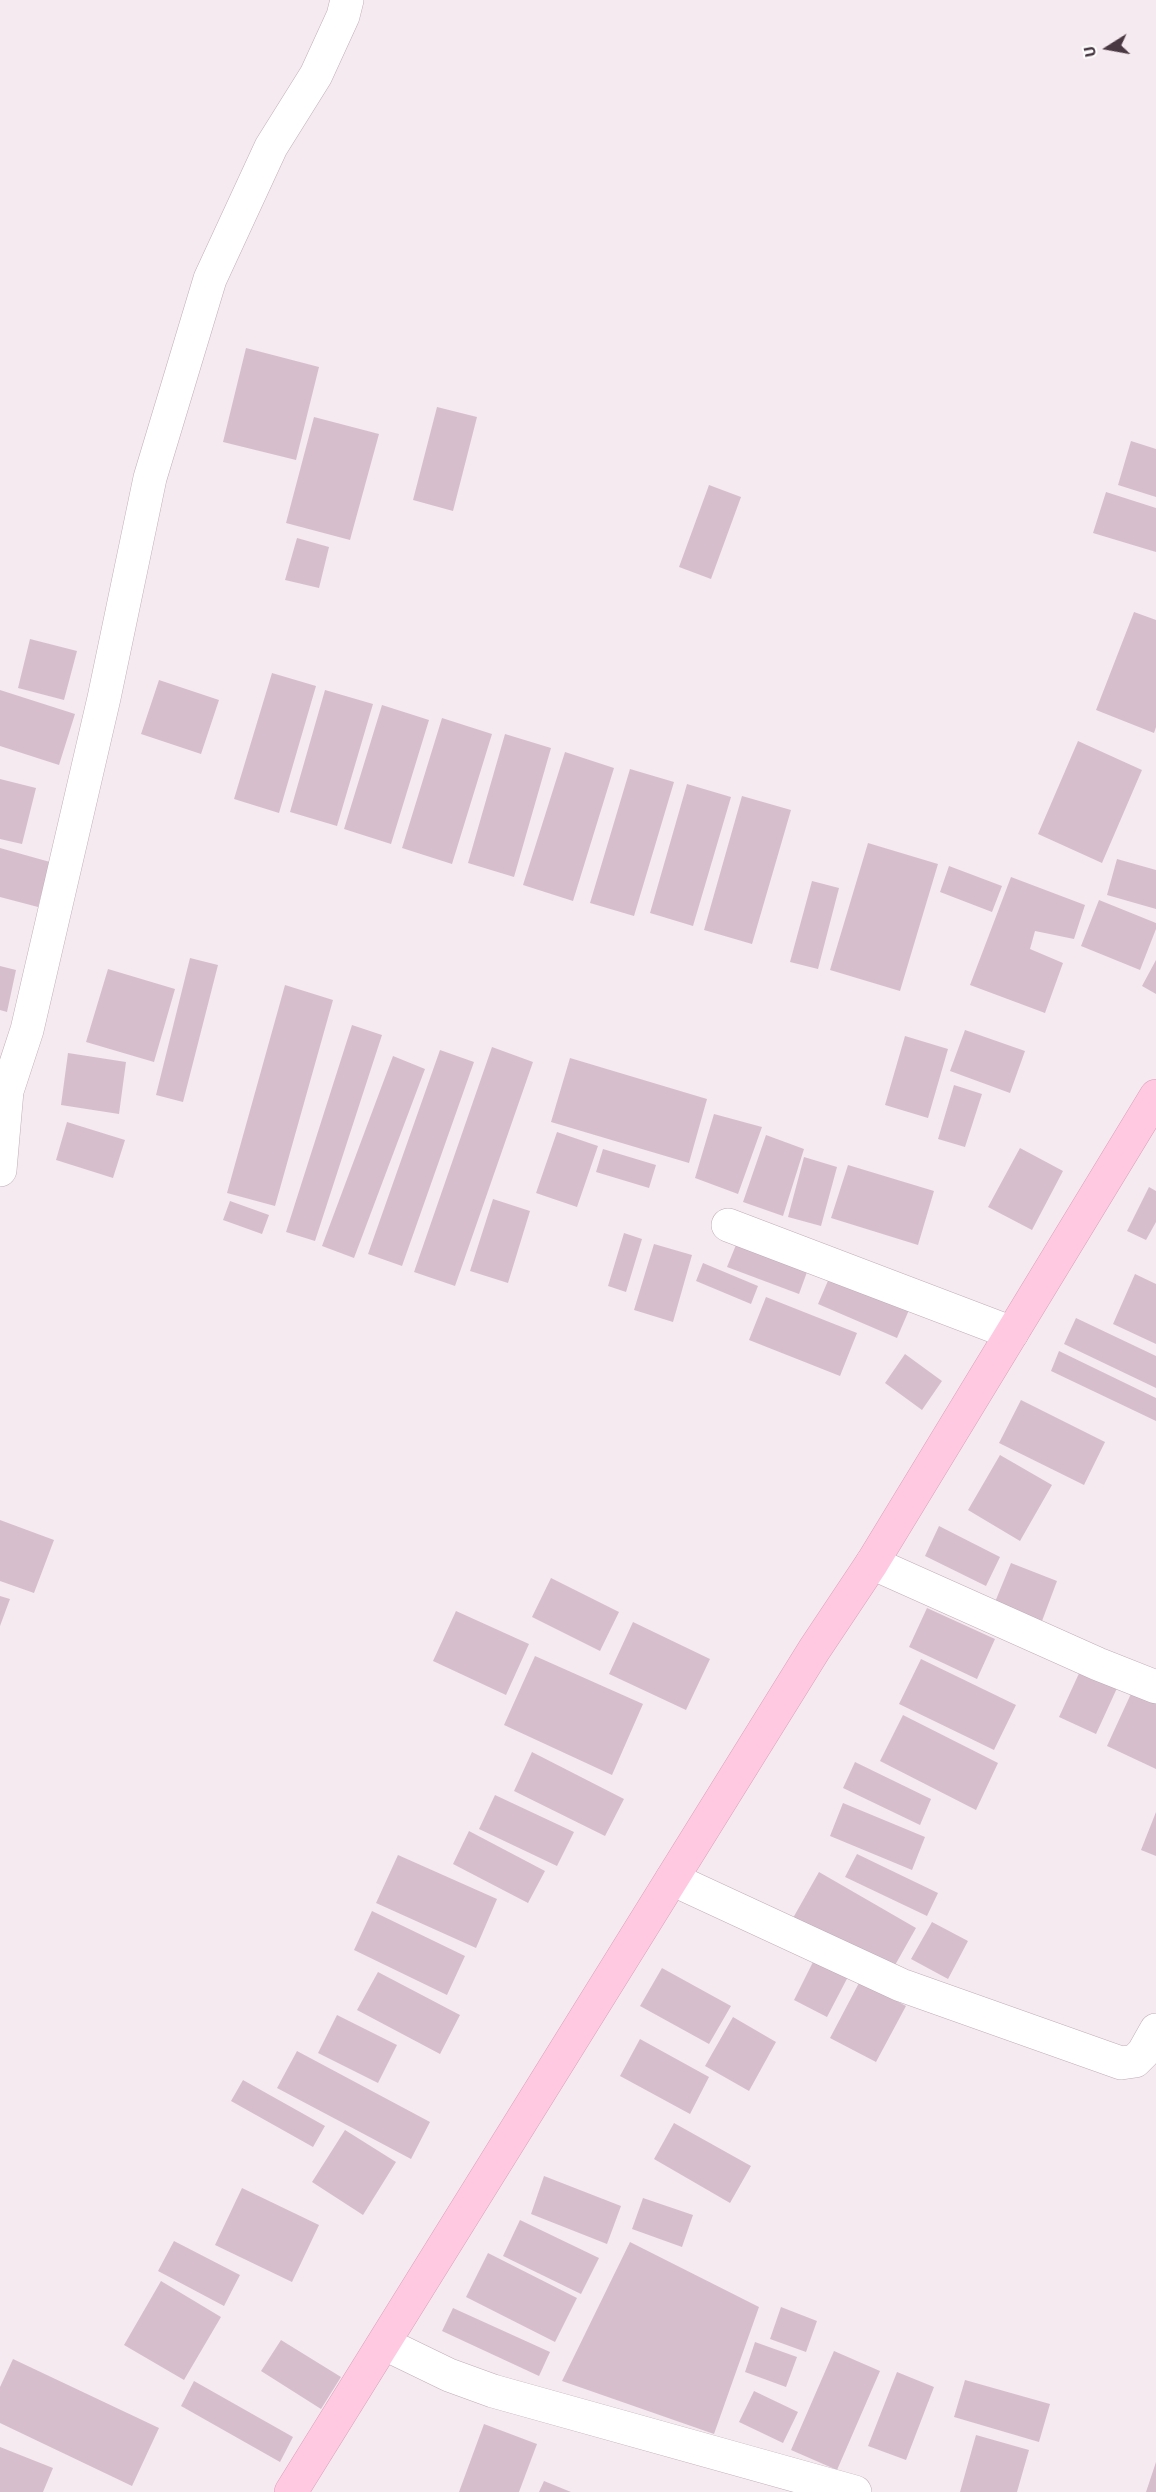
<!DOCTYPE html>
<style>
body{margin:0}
#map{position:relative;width:1156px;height:2492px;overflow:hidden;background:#f5eaef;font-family:Signika,sans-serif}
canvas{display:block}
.north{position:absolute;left:1078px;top:18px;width:60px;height:60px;-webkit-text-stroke:4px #fff;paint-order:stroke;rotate:259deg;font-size:16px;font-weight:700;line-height:24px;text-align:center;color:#493742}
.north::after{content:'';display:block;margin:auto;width:21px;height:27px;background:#493742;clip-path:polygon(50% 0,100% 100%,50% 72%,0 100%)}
</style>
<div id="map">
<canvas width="1156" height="2492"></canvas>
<div class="north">U</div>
</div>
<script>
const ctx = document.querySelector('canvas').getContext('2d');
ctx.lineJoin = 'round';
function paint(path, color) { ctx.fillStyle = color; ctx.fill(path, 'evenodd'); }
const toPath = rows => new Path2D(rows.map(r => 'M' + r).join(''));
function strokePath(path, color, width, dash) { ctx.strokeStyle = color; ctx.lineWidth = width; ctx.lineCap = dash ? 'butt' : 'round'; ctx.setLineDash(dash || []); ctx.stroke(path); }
const building = toPath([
 [246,348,319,367,296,460,223,442],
 [437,407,477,417,453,511,413,500],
 [314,417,379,434,350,540,286,523],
 [1131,441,1156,449,1156,497,1118,485],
 [709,485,741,497,711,579,679,567],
 [1106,492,1156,508,1156,552,1093,533],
 [297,538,329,547,319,588,285,580],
 [1134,612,1156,620,1156,727,1154,733,1096,710],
 [30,639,77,651,64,700,18,688],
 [272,673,316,686,279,813,234,799],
 [159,680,219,700,201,754,141,734],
 [0,690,75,714,59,765,0,746],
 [325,690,373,704,337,826,290,812],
 [382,705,429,720,391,844,344,829],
 [442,718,492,734,452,864,402,848],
 [505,734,551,748,514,877,468,863],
 [1078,741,1142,770,1102,863,1038,834],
 [565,752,614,768,573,901,523,885],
 [630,769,674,782,634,916,590,903],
 [0,779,36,788,22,844,0,839],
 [687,784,731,797,693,926,650,913],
 [742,796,791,810,752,944,704,930],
 [868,843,938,864,900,991,830,970],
 [0,848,50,862,38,907,0,897],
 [1117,859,1156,870,1156,909,1107,895],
 [949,866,1002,886,992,912,940,892],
 [1011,877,1085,905,1074,939,1035,931,1030,949,1063,963,1045,1013,970,985],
 [812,881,839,888,818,969,790,962],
 [1099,900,1156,923,1156,929,1140,970,1081,946],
 [190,958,218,965,183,1102,156,1095],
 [1156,960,1156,994,1142,986],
 [0,966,16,970,7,1012,0,1010],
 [108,969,175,989,154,1062,86,1042],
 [285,985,333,1000,275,1206,227,1193],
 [352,1025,382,1035,315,1241,286,1232],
 [965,1030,1025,1051,1010,1093,950,1071],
 [905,1036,948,1049,928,1118,885,1105],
 [492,1047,533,1062,455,1286,414,1272],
 [440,1050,474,1062,402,1266,368,1254],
 [68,1053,126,1062,119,1114,61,1105],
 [393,1056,425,1069,354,1258,322,1246],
 [570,1058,707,1099,689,1163,551,1122],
 [954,1085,982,1094,965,1147,938,1139],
 [714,1114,762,1127,738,1194,695,1178],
 [67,1122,125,1140,113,1178,56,1160],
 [557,1132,598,1146,577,1207,536,1193],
 [766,1135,804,1149,783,1216,743,1202],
 [1020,1148,1063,1171,1032,1230,988,1207],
 [603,1149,656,1165,649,1188,596,1172],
 [804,1157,837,1167,821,1226,788,1217],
 [848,1165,934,1191,918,1245,831,1218],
 [1149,1187,1156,1191,1156,1222,1146,1240,1127,1231],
 [493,1199,530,1211,508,1283,470,1271],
 [230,1201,269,1215,262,1234,223,1220],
 [624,1233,642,1239,626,1292,608,1286],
 [740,1235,811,1261,799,1294,727,1267],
 [654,1244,692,1255,673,1322,634,1310],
 [703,1263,758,1286,751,1304,696,1281],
 [833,1269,912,1303,897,1338,818,1304],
 [1135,1274,1156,1284,1156,1344,1113,1324],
 [766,1297,857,1333,840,1376,749,1340],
 [1076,1318,1156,1356,1156,1388,1064,1344],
 [1059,1351,1156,1398,1156,1421,1051,1371],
 [905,1354,942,1381,922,1410,885,1383],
 [1021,1400,1105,1442,1084,1485,999,1443],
 [1000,1455,1052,1485,1020,1541,968,1510],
 [0,1520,54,1540,34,1593,0,1581],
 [939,1526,1000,1557,986,1586,925,1556],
 [1011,1563,1057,1581,1042,1621,995,1602],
 [551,1578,619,1612,600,1651,532,1617],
 [0,1596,10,1599,0,1626],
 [927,1608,995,1639,977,1679,909,1647],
 [456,1611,529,1644,506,1695,433,1661],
 [633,1622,710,1659,686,1710,609,1674],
 [535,1656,643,1704,612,1775,504,1725],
 [921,1659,1016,1705,994,1750,899,1704],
 [1081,1669,1118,1686,1096,1734,1059,1717],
 [1135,1685,1156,1695,1156,1769,1107,1746],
 [903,1715,998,1763,976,1810,880,1761],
 [532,1752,624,1799,605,1836,514,1791],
 [855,1762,931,1799,920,1825,843,1788],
 [495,1795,574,1832,557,1866,479,1829],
 [843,1803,925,1837,912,1870,830,1836],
 [1156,1812,1156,1856,1141,1850],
 [469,1831,545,1871,528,1903,453,1864],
 [857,1854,938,1893,927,1916,845,1877],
 [398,1855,497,1899,476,1948,376,1903],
 [819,1872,916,1928,890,1974,793,1918],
 [372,1911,465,1956,447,1995,354,1950],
 [932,1922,968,1941,948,1979,911,1959],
 [817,1954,851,1971,827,2017,794,2000],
 [662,1968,731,2006,709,2044,640,2006],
 [378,1972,460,2015,440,2054,357,2010],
 [860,1981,906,2006,876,2062,830,2038],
 [337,2015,397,2045,378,2083,318,2053],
 [733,2017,776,2042,749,2091,705,2066],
 [640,2039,709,2077,690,2114,620,2076],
 [297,2051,430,2122,411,2159,277,2088],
 [243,2080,325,2126,313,2147,231,2101],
 [674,2123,751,2166,730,2203,654,2159],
 [345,2130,396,2162,363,2215,312,2182],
 [544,2176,621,2206,607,2244,531,2214],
 [242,2188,319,2225,292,2282,215,2245],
 [643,2198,693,2215,682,2247,632,2229],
 [520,2220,599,2258,581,2294,503,2256],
 [174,2241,240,2275,224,2306,158,2271],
 [630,2242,759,2307,714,2434,562,2381],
 [488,2253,577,2298,555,2342,466,2297],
 [161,2281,221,2317,184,2380,124,2345],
 [781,2307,817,2321,806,2352,770,2339],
 [453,2308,550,2352,539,2376,442,2331],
 [281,2340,341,2377,321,2409,261,2371],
 [755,2342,797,2357,786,2387,745,2372],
 [834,2351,880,2371,837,2470,791,2450],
 [13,2359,159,2428,132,2486,0,2423,0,2387],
 [897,2372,934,2387,906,2460,868,2446],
 [965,2380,1050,2404,1039,2442,954,2417],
 [194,2381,293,2437,280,2462,181,2406],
 [754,2391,798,2412,783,2443,739,2422],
 [484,2424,537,2444,519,2492,459,2492],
 [976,2435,1029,2450,1017,2492,960,2492],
 [0,2447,53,2468,43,2492,0,2492],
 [1156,2462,1156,2492,1146,2492],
 [544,2481,571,2492,539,2492]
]);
const street = toPath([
 [0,1170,7,1091,27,1030,104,698,150,478,210,279,271,147,316,75,343,16,347,0],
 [728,1225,1012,1333],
 [872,1563,1098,1664,1156,1687],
 [672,1879,901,1985,1121,2063,1135,2061,1143,2053,1156,2030],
 [385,2344,449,2375,493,2391,855,2492]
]);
const secondary = toPath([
 [291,2492,814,1650,872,1563,1156,1096]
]);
paint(building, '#d7becd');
strokePath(street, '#c1acb8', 34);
strokePath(secondary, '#dc9dba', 34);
strokePath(street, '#fff', 33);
strokePath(secondary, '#ffcae1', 33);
</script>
